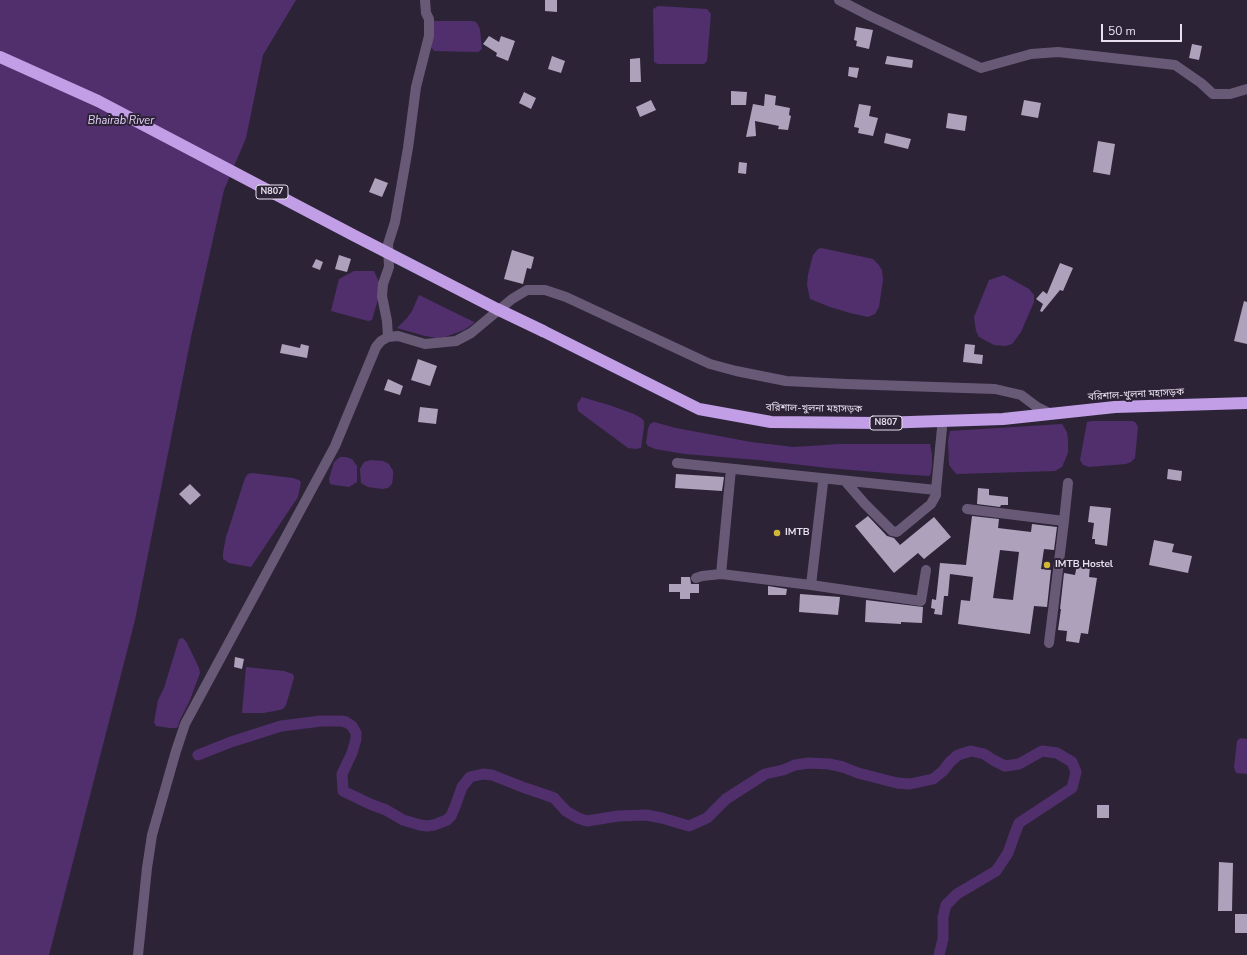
<!DOCTYPE html>
<meta charset="utf-8">
<style>
body{margin:0}
#map{position:relative;width:1247px;height:955px;overflow:hidden;background:#2d2337;font-family:"Nunito Sans",sans-serif}
canvas{display:block}
.scale{position:absolute;left:1101px;top:24px;width:81px;height:18px;box-sizing:border-box;border:2px solid #e7e0ee;border-top:0;padding-left:5px;font-size:12px;line-height:14px;white-space:nowrap;color:#e7e0ee;-webkit-text-stroke:3px #2d2337;paint-order:stroke}
</style>
<div id="map">
<canvas width="1247" height="955"></canvas>
<div class="scale">50 m</div>
</div>
<script>
const ctx = document.querySelector('canvas').getContext('2d');
ctx.lineJoin = 'round';
function paint(path, color) { ctx.fillStyle = color; ctx.fill(path, 'evenodd'); }
const toPath = rows => new Path2D(rows.map(r => 'M' + r).join(''));
function strokePath(path, color, width, dash) { ctx.strokeStyle = color; ctx.lineWidth = width; ctx.lineCap = dash ? 'butt' : 'round'; ctx.setLineDash(dash || []); ctx.stroke(path); }
function label(font, color, halo, rows, align = 'center') {
  ctx.font = font + ' "Nunito Sans","Noto Sans Bengali",sans-serif'; ctx.lineWidth = 4; ctx.setLineDash([]); ctx.textBaseline = 'middle'; ctx.strokeStyle = halo; ctx.fillStyle = color; for (const [text, x, y, turn = 0] of rows) {
    ctx.save(); ctx.translate(x, y); ctx.rotate((+turn || 0) * Math.PI / 180); ctx.textAlign = isNaN(turn) ? turn : align; if (halo) ctx.strokeText(text, 0, 0); ctx.fillText(text, 0, 0); ctx.restore();
  }
}
const water = toPath([
 [0,0,296,0,263,55,246,138,224,190,191,337,135,620,49,955,0,955],
 [658,6,707,9,711,14,707,61,704,64,658,64,654,62,653,9],
 [435,21,472,21,476,22,478,25,480,29,482,49,478,52,434,51,431,47,432,22],
 [821,248,873,259,878,264,882,270,883,280,879,307,875,314,868,317,850,313,830,307,810,299,807,285,808,275,813,255,818,249],
 [354,271,374,271,379,282,381,289,372,320,368,321,331,311,339,279],
 [1004,275,1029,289,1034,295,1034,302,1021,332,1012,344,1006,346,994,345,979,337,976,331,974,317,989,280],
 [419,295,474,322,474,323,464,330,445,337,437,338,425,336,397,328,407,318,412,311],
 [582,397,612,406,634,414,641,418,644,421,644,427,641,448,636,449,628,448,578,411,577,404],
 [1092,421,1133,421,1136,423,1138,427,1135,458,1131,462,1126,464,1089,467,1083,465,1080,460,1087,422],
 [654,422,676,428,751,442,794,447,839,444,930,444,932,454,932,466,931,473,929,476,899,474,828,468,758,460,685,454,655,449,648,446,646,443,648,429,650,424],
 [1062,424,1067,432,1068,440,1068,453,1062,467,1055,471,956,474,949,465,948,441,950,431],
 [340,457,346,457,352,459,357,466,357,482,349,487,335,485,330,484,329,479,334,462],
 [371,460,383,461,389,464,393,471,393,477,392,484,388,488,382,489,368,487,361,483,360,469,364,462],
 [252,473,293,478,299,480,301,482,298,497,251,567,229,563,223,559,223,553,226,537,245,478,248,474],
 [183,638,187,643,199,668,200,673,190,700,179,722,178,727,176,728,170,728,156,726,154,722,158,700,164,688,179,639],
 [246,667,284,671,293,674,294,678,286,705,283,709,275,711,263,713,242,713],
 [1240,738,1247,739,1247,774,1236,773,1234,767,1237,741]
]);
const canal = toPath([
 [198,755,231,742,281,726,321,721,341,721,346,722,352,726,356,733,356,739,352,753,342,774,343,791,370,804,386,810,403,820,420,825,427,826,434,825,447,820,451,816,456,804,462,787,470,777,483,774,492,775,525,788,546,795,554,798,566,811,571,814,578,818,587,821,618,816,646,815,662,818,689,826,707,818,726,799,765,774,783,770,795,765,809,763,829,764,843,767,858,773,897,783,910,784,933,779,943,771,950,762,958,755,971,751,984,754,993,760,1005,766,1019,764,1042,751,1057,753,1072,762,1076,772,1072,788,1019,823,1014,836,1008,853,996,871,957,894,946,905,943,917,943,939,939,955]
]);
const building = toPath([
 [545,0,557,0,557,12,545,11],
 [856,27,873,30,869,49,856,46,857,41,854,40],
 [489,36,499,42,501,36,515,41,508,61,496,56,497,53,483,44],
 [1192,44,1202,46,1199,60,1189,58],
 [552,56,565,61,561,73,548,69],
 [887,56,913,60,912,68,885,64],
 [640,58,641,82,630,82,630,59],
 [849,67,859,68,857,78,848,76],
 [731,91,747,92,746,105,731,105],
 [524,92,536,98,531,109,519,103],
 [765,94,776,96,775,105,790,108,789,115,791,116,788,130,778,129,779,126,755,121,756,136,746,137,753,104,764,106],
 [651,100,656,110,640,117,636,107],
 [1024,100,1041,103,1038,118,1021,115],
 [859,104,871,106,869,116,878,118,873,136,858,133,859,128,854,127],
 [948,113,967,116,965,131,946,128],
 [886,133,911,139,908,149,884,143],
 [1098,141,1115,144,1110,175,1093,172],
 [739,162,747,163,746,174,738,173],
 [375,178,388,183,382,197,369,192],
 [512,250,534,257,531,269,527,268,523,284,504,279],
 [339,255,351,259,347,272,335,269],
 [316,259,323,262,320,270,312,267],
 [1060,263,1073,268,1063,291,1060,290,1042,312,1040,311,1043,304,1036,299,1043,291,1047,294],
 [1244,301,1247,302,1247,344,1234,341],
 [282,344,300,348,301,344,309,346,307,358,280,353],
 [965,344,975,345,974,354,983,355,982,364,963,362],
 [418,359,437,366,430,386,411,380],
 [388,379,403,386,400,395,384,390],
 [420,407,438,409,436,424,418,422],
 [1168,469,1182,471,1181,481,1167,479],
 [676,474,724,477,722,491,675,488],
 [190,484,201,495,190,505,179,494],
 [978,488,989,489,989,495,1008,497,1008,505,1001,505,1000,507,977,504],
 [1090,506,1111,508,1107,546,1095,544,1095,539,1092,539,1094,523,1088,522],
 [868,516,887,536,894,538,900,545,934,517,951,537,924,559,918,553,894,573,855,526],
 [972,516,999,519,998,528,1031,532,1032,524,1057,527,1054,550,1044,549,1041,569,1051,570,1047,607,1034,606,1030,634,958,624,961,600,970,601,973,577,950,574,948,596,944,596,942,615,934,614,935,609,931,608,932,599,936,600,940,563,966,565],
 [1000,550,1019,552,1013,600,993,598],
 [1154,540,1174,544,1172,552,1192,556,1188,573,1149,565],
 [1077,565,1090,567,1089,577,1097,578,1088,634,1081,633,1079,643,1066,641,1067,631,1058,630,1061,609,1060,609,1064,573,1075,575],
 [681,577,690,577,691,584,699,584,699,593,690,593,690,599,680,599,680,592,669,592,669,584,681,584],
 [768,586,787,589,786,595,768,595],
 [800,594,840,597,838,615,799,612],
 [866,600,923,607,922,623,901,622,901,624,865,622],
 [235,657,244,659,242,669,234,667],
 [1097,805,1109,805,1109,818,1097,818],
 [1219,862,1233,863,1232,911,1218,911],
 [1235,914,1247,914,1247,933,1235,933]
]);
const minor = toPath([
 [839,0,870,16,981,68,1031,54,1058,52,1175,65,1201,83,1213,94,1230,94,1247,89],
 [388,337,387,321,382,296,383,284,389,267,388,244,395,222,408,148,416,87,429,36,429,19,426,13,425,0],
 [677,463,936,490,942,428],
 [845,481,865,504,892,531,897,532,931,504,936,495,936,490],
 [967,509,1064,521,1049,643],
 [1064,521,1068,483],
 [721,574,731,469],
 [696,578,702,576,721,574,811,585,921,601,926,570],
 [811,585,823,483],
 [138,955,147,868,152,835,176,751,185,724,335,446,376,347,381,341,388,337,398,336,425,344,456,341,471,333,512,299,527,290,545,290,566,297,710,364,736,371,786,381,846,384,995,389,1021,395,1037,407,1051,414]
]);
const highway = toPath([
 [543,331,699,409,771,422,879,423,1003,419,1115,407,1247,403]
]);
const highwayBridge = toPath([
 [0,57,98,101,355,236,497,309,543,331]
]);
const markers = [
 [777,533,4,"#d1b736"],
 [1047,565,4,"#d1b736"]
];
const shields = [
 [272,192,32],
 [886,423,32]
];
const shieldNames = [
 ["N807",272,192],
 ["N807",886,423]
];
const streetNames = [
 ["বরিশাল-খুলনা মহাসড়ক",1136,395,-3],
 ["বরিশাল-খুলনা মহাসড়ক",814,409,1]
];
const poiNames = [
 ["IMTB",785,533],
 ["IMTB Hostel",1055,565]
];
const waterNames = [
 ["Bhairab River",121,121]
];
paint(water, '#512f6d');
strokePath(canal, '#512f6d', 11);
paint(building, '#aea1bb');
strokePath(minor, '#685a77', 10);
strokePath(highway, '#c19ee5', 12);
strokePath(highwayBridge, '#c19ee5', 12);
for (const [x, y, r, color] of markers) { const dot = new Path2D(); dot.arc(x, y, r, 0, 2 * Math.PI); ctx.fillStyle = color; ctx.fill(dot); strokePath(dot, '#2d2337', 1.5); }
for (const [x, y, w] of shields) { const box = new Path2D(); box.roundRect(x - w / 2, y - 7, w, 14, 3); ctx.fillStyle = '#2d2337'; ctx.fill(box); strokePath(box, '#e7e0ee', 1); }
label('bold 9px', '#e7e0ee', null, shieldNames);
label('10px', '#e7e0ee', '#2d2337', streetNames);
label('bold 10px', '#e7e0ee', '#2d2337', poiNames, 'left');
label('italic 11px', '#e5d3f8', '#2d2337', waterNames);
</script>
